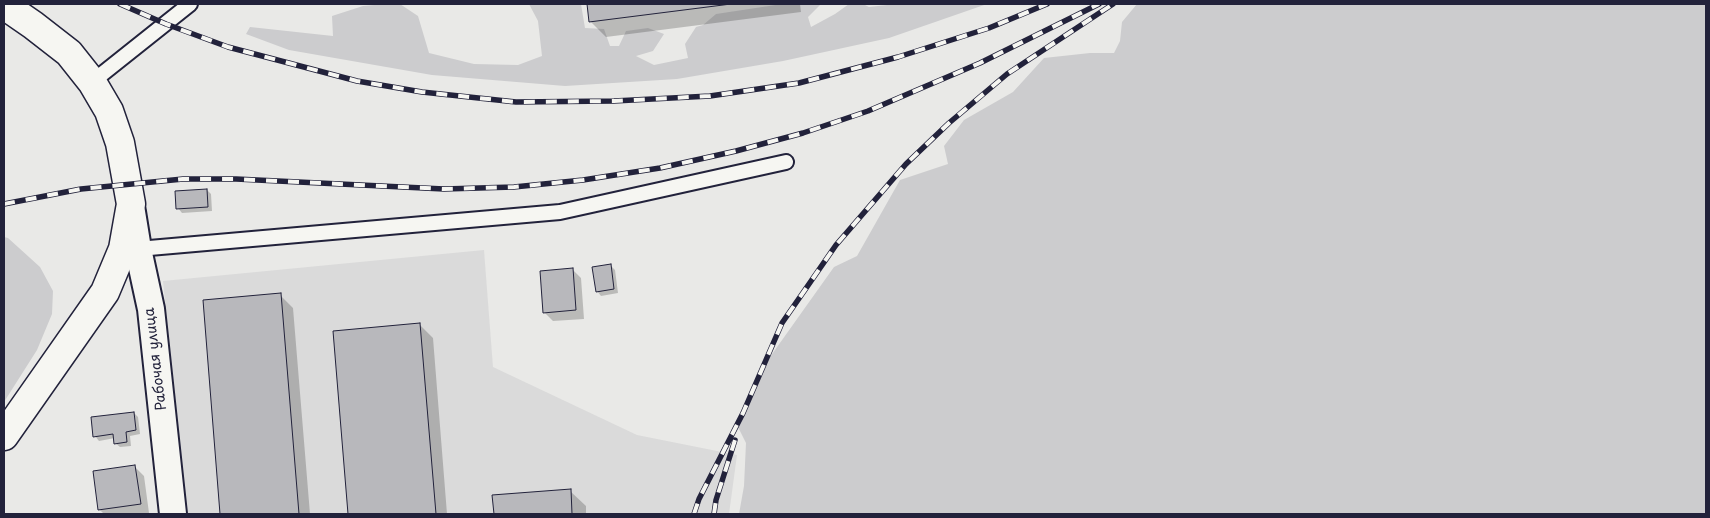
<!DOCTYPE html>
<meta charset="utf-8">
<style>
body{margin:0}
#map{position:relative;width:1710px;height:518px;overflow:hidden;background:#e9e9e7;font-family:"Playpen Sans",sans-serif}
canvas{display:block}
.frame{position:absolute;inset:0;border:5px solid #22223b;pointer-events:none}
</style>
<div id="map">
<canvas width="1710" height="518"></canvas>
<div class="frame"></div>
</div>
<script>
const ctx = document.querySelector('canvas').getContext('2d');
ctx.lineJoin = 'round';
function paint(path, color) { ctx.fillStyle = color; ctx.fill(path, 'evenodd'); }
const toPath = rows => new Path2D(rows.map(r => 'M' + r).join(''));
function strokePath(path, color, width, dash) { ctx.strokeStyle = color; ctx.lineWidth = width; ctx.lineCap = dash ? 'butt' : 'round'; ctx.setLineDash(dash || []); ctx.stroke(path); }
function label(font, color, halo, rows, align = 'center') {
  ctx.font = font + ' "Playpen Sans",sans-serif'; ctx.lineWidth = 4; ctx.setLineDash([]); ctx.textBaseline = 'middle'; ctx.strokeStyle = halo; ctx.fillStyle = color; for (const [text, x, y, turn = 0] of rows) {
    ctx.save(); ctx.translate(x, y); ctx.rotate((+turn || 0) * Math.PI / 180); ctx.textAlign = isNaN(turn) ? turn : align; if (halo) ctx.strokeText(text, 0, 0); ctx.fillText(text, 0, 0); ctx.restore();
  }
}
const built = toPath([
 [484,250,493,367,637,435,737,455,729,514,187,514,163,281]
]);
const green = toPath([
 [386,4,400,4,418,16,429,53,474,64,518,65,542,56,538,21,529,4,581,4,585,28,604,29,610,46,619,46,626,31,648,28,664,34,653,51,636,56,654,65,688,58,685,44,696,27,703,25,716,14,782,4,821,4,808,17,811,27,835,14,849,4,863,4,869,7,896,4,987,4,889,38,783,61,677,79,565,86,432,75,289,50,246,34,250,27,333,36,332,16,363,6],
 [1137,4,1706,4,1706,514,739,514,744,486,746,443,736,423,765,364,834,267,857,256,900,180,948,164,944,146,964,120,1013,92,1044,58,1090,53,1114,53,1120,41,1122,22],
 [4,237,8,238,40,267,53,291,52,314,37,350,4,402]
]);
const shadow = toPath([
 [588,4,800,4,801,12,606,37,591,22],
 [207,190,211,194,212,211,182,213,178,208],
 [611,266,615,270,618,293,601,296,597,291],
 [572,269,581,278,584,319,553,321,544,312],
 [280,295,293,308,310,514,222,514,204,301],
 [420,325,433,338,447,514,350,514,335,332],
 [134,413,138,417,140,434,130,436,131,446,120,447,115,443,115,438,99,441,95,436],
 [135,467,144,476,149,513,104,514,99,509],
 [570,491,586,506,586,514,495,514,494,496]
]);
const building = toPath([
 [587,4,731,4,589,22,587,4],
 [207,189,208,207,176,209,175,191,207,189],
 [611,264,614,289,596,292,592,267,611,264],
 [573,268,576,310,543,313,540,271,573,268],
 [281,293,299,514,220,514,203,300,281,293],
 [420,323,436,514,348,514,333,331,420,323],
 [134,412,136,430,126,432,127,442,114,444,113,434,93,437,91,417,134,412],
 [135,465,141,504,98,510,93,471,135,465],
 [571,489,572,514,494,514,492,495,571,489]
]);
const service = toPath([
 [92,82,190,4],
 [138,249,560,212,786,162]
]);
const minor = toPath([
 [132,212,138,249,151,309,173,514]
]);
const tertiary = toPath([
 [4,5,33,25,69,53,92,82,109,111,120,143,131,204,123,249,105,292,4,436]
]);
const rail = toPath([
 [120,4,166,24,228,47,357,81,422,92,516,102,614,101,710,96,799,83,898,57,989,28,1047,4],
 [4,204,81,189,183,179,236,179,444,189,514,187,583,180,660,168,736,151,803,133,868,111,980,63,1099,4],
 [694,514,699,499,743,413,782,323,836,245,906,164,949,123,1007,74,1113,4],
 [714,514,716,500,735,440]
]);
const streetNames = [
 ["Рабочая улица",156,359,-97]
];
paint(built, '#dadada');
paint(green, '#ccccce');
paint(shadow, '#0003');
paint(building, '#b8b8bc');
strokePath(building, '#22223b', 1);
strokePath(service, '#22223b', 18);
strokePath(minor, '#22223b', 30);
strokePath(tertiary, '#22223b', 31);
strokePath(service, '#f6f6f2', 14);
strokePath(minor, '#f6f6f2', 26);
strokePath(tertiary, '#f6f6f2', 28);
strokePath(rail, '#22223b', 5.5);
strokePath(rail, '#f6f6f2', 4, [11]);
label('14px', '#22223b', '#f6f6f2', streetNames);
</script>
